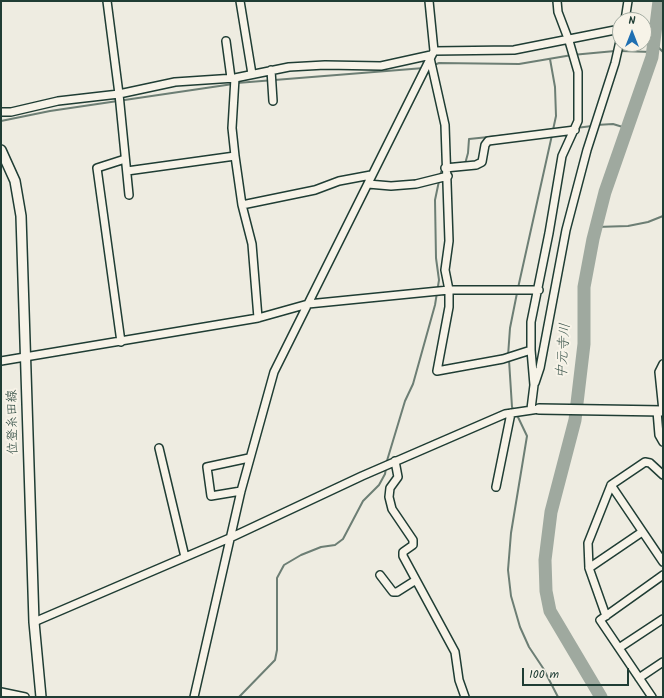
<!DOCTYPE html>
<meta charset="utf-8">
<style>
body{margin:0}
#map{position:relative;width:664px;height:698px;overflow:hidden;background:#eeece1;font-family:Kalam,sans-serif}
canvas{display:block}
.frame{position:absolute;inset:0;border:2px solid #1f3d34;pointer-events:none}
.north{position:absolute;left:612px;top:12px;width:40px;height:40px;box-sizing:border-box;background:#f7f3e8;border:1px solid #a1aaa0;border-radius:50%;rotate:0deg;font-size:11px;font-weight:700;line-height:16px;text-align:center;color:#1f3d34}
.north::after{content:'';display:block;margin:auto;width:14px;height:18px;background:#1f6fb2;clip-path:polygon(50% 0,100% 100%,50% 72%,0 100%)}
.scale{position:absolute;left:522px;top:668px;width:107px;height:18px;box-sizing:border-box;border:2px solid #1f3d34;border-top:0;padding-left:5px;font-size:12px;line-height:14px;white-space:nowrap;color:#1f3d34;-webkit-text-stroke:3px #f7f3e8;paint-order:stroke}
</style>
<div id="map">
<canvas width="664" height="698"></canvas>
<div class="frame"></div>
<div class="north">N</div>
<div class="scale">100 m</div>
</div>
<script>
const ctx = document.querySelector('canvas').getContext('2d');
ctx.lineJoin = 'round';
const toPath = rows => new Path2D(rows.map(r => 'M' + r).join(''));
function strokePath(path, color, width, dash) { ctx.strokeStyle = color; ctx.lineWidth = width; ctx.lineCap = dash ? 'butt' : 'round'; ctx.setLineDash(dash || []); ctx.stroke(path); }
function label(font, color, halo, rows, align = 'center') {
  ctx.font = font + ' Kalam,"Klee One",sans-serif'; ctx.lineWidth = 4; ctx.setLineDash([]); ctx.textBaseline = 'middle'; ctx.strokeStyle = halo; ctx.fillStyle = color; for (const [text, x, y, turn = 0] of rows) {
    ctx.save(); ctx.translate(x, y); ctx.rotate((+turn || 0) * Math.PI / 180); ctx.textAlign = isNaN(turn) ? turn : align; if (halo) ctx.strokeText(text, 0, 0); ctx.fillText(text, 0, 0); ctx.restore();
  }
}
const stream = toPath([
 [653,42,663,52],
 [620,51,652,52],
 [550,59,555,87,556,116,553,130],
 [434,65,439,63,519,64,572,55,615,51],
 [237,83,424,68],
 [1,121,50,111,233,84],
 [596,125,613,124,626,128],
 [576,128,592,126],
 [465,164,468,153,469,139,508,135],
 [440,177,441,172,446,170],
 [596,227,628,226,648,222,663,216],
 [518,288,552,135],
 [508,356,510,328,517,293],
 [509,360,512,407,514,411],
 [517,415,527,436,511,533,508,570,511,596,520,627,529,647,543,668,558,697],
 [386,464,405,401,413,384,435,305,439,280,436,258,435,200,439,181],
 [239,697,275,660,277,650,277,578,284,565,301,555,321,547,335,545,343,539,363,501,379,485,385,474,386,468]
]);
const river = toPath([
 [601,697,550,611,546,591,545,560,551,512,575,420,584,344,584,287,593,239,605,192,652,57,659,1]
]);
const street = toPath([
 [107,1,119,94,129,195],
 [240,1,252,74],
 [625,20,628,1],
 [226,41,231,78],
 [434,51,514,50,620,29],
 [430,58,445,125,449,241,445,270,449,290,449,307,437,371,503,359,531,350],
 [271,70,273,101],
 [1,112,11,112,58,101,119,94,175,82,235,78,289,67,325,65,381,66,431,55],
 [235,156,242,205,252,244,258,318],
 [445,168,476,165,482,162,485,145,488,141,575,130],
 [127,171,235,156,232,128,235,78],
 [368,184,391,186,416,184,448,176],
 [242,205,315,190,339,181,371,175],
 [121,342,97,168,125,159],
 [1,361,258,318,308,304,449,290,539,290],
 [535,383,540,368,566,230,587,150,615,63,620,41],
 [531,409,534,385,531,350,531,322,549,233,562,156,578,121,578,72,569,41,558,12,557,1],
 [657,411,659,435,663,442],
 [663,411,659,372,663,364],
 [159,448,185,557],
 [395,461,398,477,390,488,389,497,392,509,413,540,413,545,403,552,403,556,455,652,459,680,465,697],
 [663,475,650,463,645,462,611,485,663,562],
 [496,487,511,413],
 [241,491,211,496,207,467,249,458],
 [589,568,642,532],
 [380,575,393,592,397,592,416,580],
 [606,616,589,568,588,543,611,485],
 [34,622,232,537,362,476,505,414,539,409],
 [619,648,663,619],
 [639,678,663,662],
 [1,692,25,697],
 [194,697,241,491,274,372,434,51,429,1],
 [652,697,600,620,663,575]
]);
const secondary = toPath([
 [1,150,15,181,21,216,34,622,41,697],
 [539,409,663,411]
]);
const streetNames = [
 ["位登糸田線",14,422,-91]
];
const waterNames = [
 ["中元寺川",565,351,-86]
];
strokePath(stream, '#6c7e74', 2);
strokePath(river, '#9fa99f', 13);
strokePath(street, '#1f3d34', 10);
strokePath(secondary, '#1f3d34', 12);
strokePath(street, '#f7f3e8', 7);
strokePath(secondary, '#f7f3e8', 9);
label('13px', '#1f3d34', '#f7f3e8', streetNames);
label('italic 14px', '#3f584f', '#f7f3e8', waterNames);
</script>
